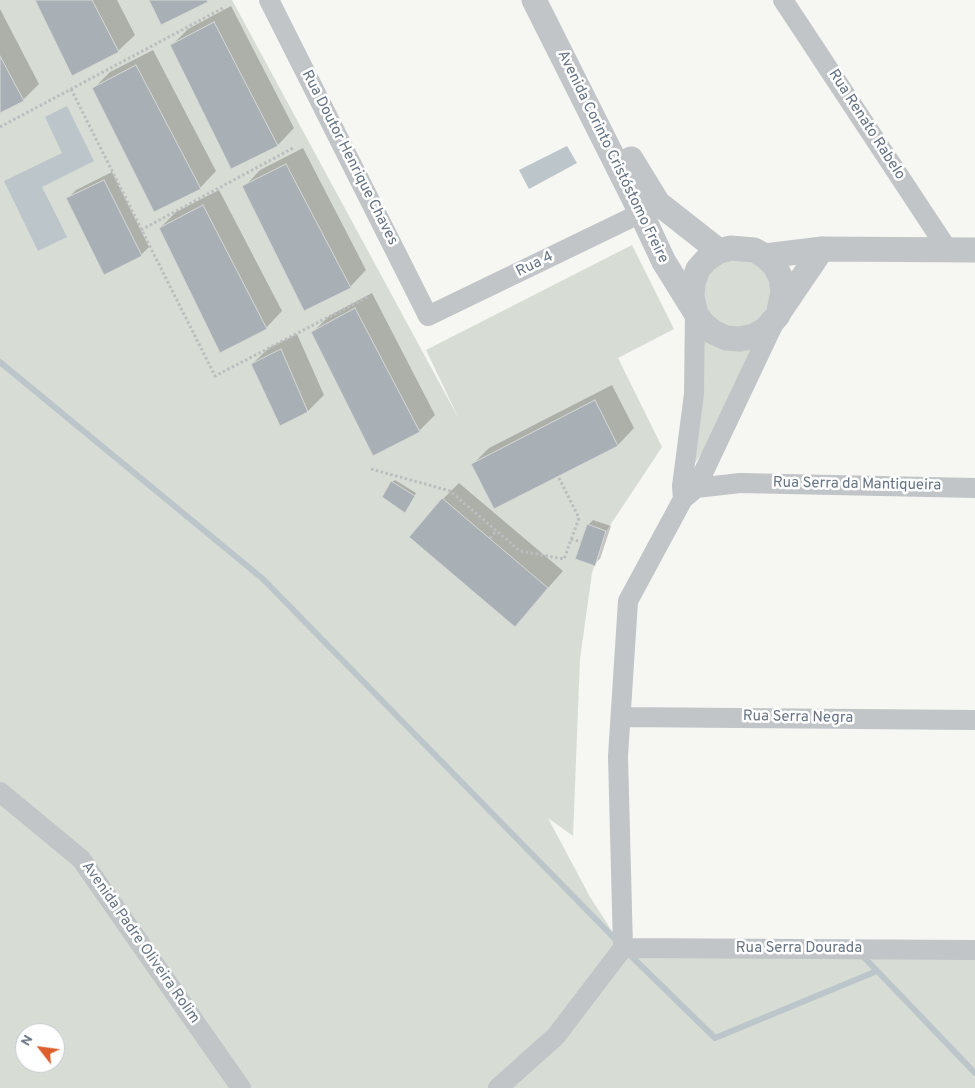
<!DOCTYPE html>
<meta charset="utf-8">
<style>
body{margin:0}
#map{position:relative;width:975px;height:1088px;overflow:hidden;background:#f6f6f3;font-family:Overpass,sans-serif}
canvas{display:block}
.north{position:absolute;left:15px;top:1023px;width:50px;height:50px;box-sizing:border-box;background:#fff;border:1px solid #c2c7cd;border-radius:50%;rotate:300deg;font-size:14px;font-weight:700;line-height:20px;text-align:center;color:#667483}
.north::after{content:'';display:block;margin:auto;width:18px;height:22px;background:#db602e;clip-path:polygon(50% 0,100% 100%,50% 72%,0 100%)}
</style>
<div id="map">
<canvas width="975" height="1088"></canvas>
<div class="north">N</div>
</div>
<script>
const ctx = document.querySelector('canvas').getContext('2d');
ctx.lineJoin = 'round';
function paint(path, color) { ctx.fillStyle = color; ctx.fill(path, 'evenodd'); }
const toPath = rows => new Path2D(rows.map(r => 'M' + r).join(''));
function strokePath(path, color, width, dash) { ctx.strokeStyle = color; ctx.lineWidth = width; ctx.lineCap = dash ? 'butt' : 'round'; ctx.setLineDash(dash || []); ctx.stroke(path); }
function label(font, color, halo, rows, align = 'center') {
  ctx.font = font + ' Overpass,sans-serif'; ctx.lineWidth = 5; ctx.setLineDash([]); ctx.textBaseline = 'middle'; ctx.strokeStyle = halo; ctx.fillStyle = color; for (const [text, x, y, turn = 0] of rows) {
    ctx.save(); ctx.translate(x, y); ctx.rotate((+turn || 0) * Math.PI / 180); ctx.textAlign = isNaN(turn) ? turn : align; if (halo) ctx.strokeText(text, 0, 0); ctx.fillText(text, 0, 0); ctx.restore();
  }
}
const green = toPath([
 [0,0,232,0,459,419,426,350,632,245,674,329,618,358,662,447,607,530,592,573,580,659,573,836,548,818,590,897,623,948,975,950,975,1088,0,1088],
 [25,1033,55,1033,55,1063,25,1063],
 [737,251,777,279,760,328,710,325,697,285,703,272],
 [700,328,761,337,709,442,691,469]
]);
const water = toPath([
 [67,106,94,161,42,187,67,237,38,251,4,181,62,153,45,117],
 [567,146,577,163,529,189,519,170]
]);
const shadow = toPath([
 [36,0,117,0,135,35,118,51],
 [231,6,294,128,278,145,232,168,172,45,188,29],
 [0,9,39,84,23,100,0,111],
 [153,50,216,171,200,188,94,88,110,72],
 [303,148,366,270,350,287,244,187,260,170],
 [112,172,149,247,141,255,68,198,76,190],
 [219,190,282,311,266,328,160,228,176,212],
 [372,293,435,415,419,431,313,332,329,316],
 [297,334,324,395,308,411,280,425,252,364,269,348],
 [612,385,634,428,618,445,495,507,473,464,489,448],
 [395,480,416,493,407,509,392,482],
 [459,483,563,571,515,625,443,499],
 [593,520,611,526,600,559,594,564,588,525]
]);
const stream = toPath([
 [0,362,263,579,618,942],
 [628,953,715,1038,877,971],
 [860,953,975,1073]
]);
const building = toPath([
 [35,0,92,0,119,52,72,76,35,0],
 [149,0,207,0,208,2,161,25,149,0],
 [214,22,278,146,231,169,170,45,214,22],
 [0,56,24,101,0,113,0,56],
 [136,65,201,189,154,212,92,88,136,65],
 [286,164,351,288,304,311,242,186,286,164],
 [104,180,142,256,104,275,66,198,104,180],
 [203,205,267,329,220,353,159,228,203,205],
 [355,308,420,432,373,456,311,332,355,308],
 [281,349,308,412,280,426,251,364,281,349],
 [595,400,618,446,494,509,471,464,595,400],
 [391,481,415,496,405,513,382,497,391,481],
 [442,498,548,588,515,627,409,537,442,498],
 [587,524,606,531,595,566,575,559,587,524]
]);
const path = toPath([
 [71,89,215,376,369,296],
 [0,127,225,7],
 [141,230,295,147],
 [371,469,450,491,520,551,564,559,579,518,558,476],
 [490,538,496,531],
 [571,539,581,542]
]);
const minor = toPath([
 [269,0,428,316,641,213],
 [783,0,948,250],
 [685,486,696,488,740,483,975,488],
 [683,499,682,486,694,394,695,310],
 [621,717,975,720],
 [0,792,81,859,241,1088],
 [623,948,975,950],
 [498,1088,556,1036,623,948,618,756,628,601,683,499,696,488,774,323]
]);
const tertiary = toPath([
 [534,0,641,213,664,262,702,323,713,332,726,338,740,339,754,336,766,329,778,315,783,292,781,278,775,266,765,256,754,250,731,248,719,251,707,259,698,269,693,283,692,297,695,310],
 [631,159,658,203,719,251],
 [765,256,822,249,975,250],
 [780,311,822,249]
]);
const streetNames = [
 ["Rua Renato Rabelo",866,125,57],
 ["Avenida Corinto Cristóstomo Freire",612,157,64],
 ["Rua Doutor Henrique Chaves",349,158,63],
 ["Rua 4",535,265,-26],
 ["Rua Serra da Mantiqueira",857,485,1],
 ["Rua Serra Negra",798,718,1],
 ["Avenida Padre Oliveira Rolim",140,943,55],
 ["Rua Serra Dourada",799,949]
];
paint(green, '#d7ddd4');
paint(water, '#bbc5ca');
paint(shadow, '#0003');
strokePath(stream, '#bbc5ca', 6);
paint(building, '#a8b0b5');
strokePath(building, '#d7d8d5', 1);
strokePath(path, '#bbbdbf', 3, [2.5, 2.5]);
strokePath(minor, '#c1c5c8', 20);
strokePath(tertiary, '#c1c5c8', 25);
label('15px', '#667483', '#fff', streetNames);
</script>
